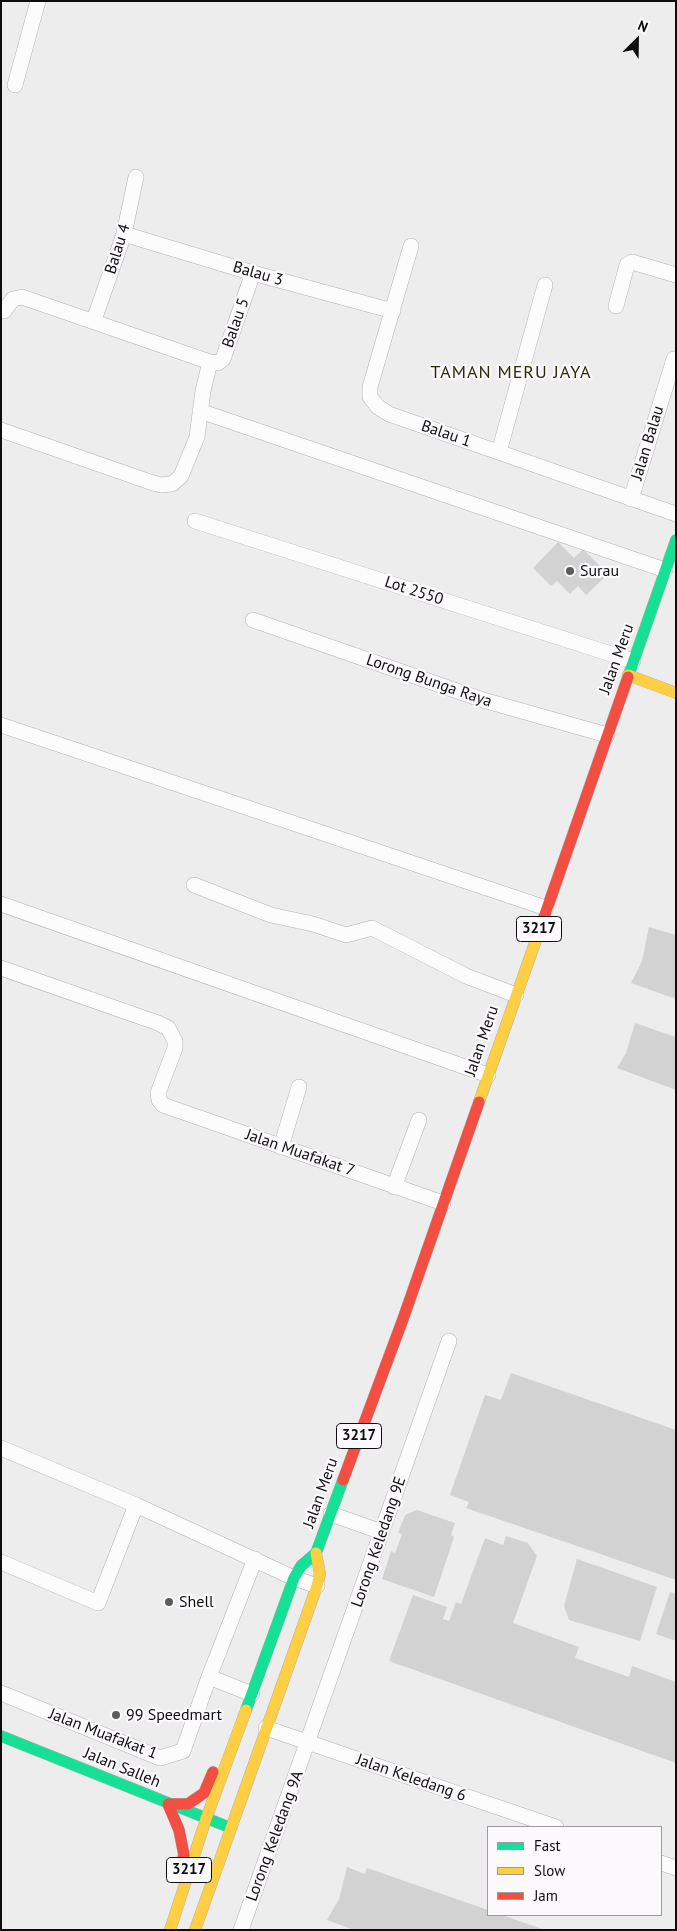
<!DOCTYPE html>
<style>
body{margin:0}
#map{position:relative;width:677px;height:1931px;overflow:hidden;background:#eeedee;font-family:"PT Sans",sans-serif}
canvas{display:block}
.frame{position:absolute;inset:0;border:2px solid #0e0d0e;pointer-events:none}
.legend{position:absolute;left:487px;top:1826px;width:175px;height:90px;box-sizing:border-box;background:#fbf9fc;border:1px solid #9c9b9d;margin:0;padding:6px 9px;list-style:none;font-size:15px;color:#0e0d0e}
.legend li{display:flex;align-items:center;gap:10px;height:25px}
.legend b{width:25px;border:1px solid #9c9b9d}
.north{position:absolute;left:612px;top:15px;width:50px;height:50px;-webkit-text-stroke:4px #fbf9fc;paint-order:stroke;rotate:23deg;font-size:14px;font-weight:700;line-height:20px;text-align:center;color:#0e0d0e}
.north::after{content:'';display:block;margin:auto;width:18px;height:22px;background:#0e0d0e;clip-path:polygon(50% 0,100% 100%,50% 72%,0 100%)}
</style>
<div id="map">
<canvas width="677" height="1931"></canvas>
<div class="frame"></div>
<ul class="legend">
<li><b style="height:6px;background:#16e098"></b>Fast</li>
<li><b style="height:6px;background:#ffcf43"></b>Slow</li>
<li><b style="height:6px;background:#f24e42"></b>Jam</li>
</ul>
<div class="north">N</div>
</div>
<script>
const ctx = document.querySelector('canvas').getContext('2d');
ctx.lineJoin = 'round';
function paint(path, color) { ctx.fillStyle = color; ctx.fill(path, 'evenodd'); }
const toPath = rows => new Path2D(rows.map(r => 'M' + r).join(''));
function strokePath(path, color, width, dash) { ctx.strokeStyle = color; ctx.lineWidth = width; ctx.lineCap = dash ? 'butt' : 'round'; ctx.setLineDash(dash || []); ctx.stroke(path); }
function label(font, color, halo, rows, align = 'center') {
  ctx.font = font + ' "PT Sans",sans-serif'; ctx.lineWidth = 4.5; ctx.setLineDash([]); ctx.textBaseline = 'middle'; ctx.strokeStyle = halo; ctx.fillStyle = color; for (const [text, x, y, turn = 0] of rows) {
    ctx.save(); ctx.translate(x, y); ctx.rotate((+turn || 0) * Math.PI / 180); ctx.textAlign = isNaN(turn) ? turn : align; if (halo) ctx.strokeText(text, 0, 0); ctx.fillText(text, 0, 0); ctx.restore();
  }
}
const building = toPath([
 [558,542,574,558,583,549,608,574,586,595,578,586,570,594,557,581,551,586,533,568],
 [649,927,676,935,676,999,631,983,642,961],
 [635,1023,676,1037,676,1090,617,1068,626,1053],
 [511,1373,676,1430,676,1580,466,1508,469,1502,450,1495,485,1395,501,1400],
 [417,1510,455,1523,451,1535,454,1537,434,1597,382,1579,391,1551,395,1553,402,1534,398,1533,405,1515],
 [506,1536,528,1543,537,1556,513,1623,579,1647,575,1658,629,1677,632,1666,676,1682,676,1763,389,1661,413,1595,447,1607,443,1619,449,1621,456,1602,461,1604,485,1538,503,1545],
 [577,1559,657,1587,640,1641,569,1620,564,1606],
 [670,1592,676,1594,676,1641,656,1634],
 [347,1867,365,1874,367,1868,488,1910,488,1915,502,1915,545,1930,354,1930,327,1920,339,1899]
]);
const street = toPath([
 [15,85,38,1],
 [124,234,253,273,393,311],
 [411,246,370,387,370,397,378,407,389,414,676,514],
 [616,306,627,265,632,262,676,275],
 [4,311,13,299,22,297,210,362,218,363,223,359,253,273],
 [94,320,124,234,136,177],
 [200,411,665,570],
 [1,430,153,483,161,485,172,484,181,476,197,437,203,391,210,362],
 [499,452,545,285],
 [631,499,674,359],
 [195,521,633,661],
 [253,620,483,700,607,735],
 [1,725,546,908],
 [194,885,271,915,313,924,346,935,372,928,466,976,516,995],
 [1,904,488,1075],
 [1,968,158,1023,168,1028,175,1041,175,1048,158,1093,159,1100,163,1105,443,1203],
 [281,1147,299,1087],
 [394,1187,419,1120],
 [1,1448,136,1505,294,1578,317,1586],
 [331,1514,382,1532],
 [1,1562,98,1603,136,1505],
 [209,1677,252,1694],
 [1,1693,160,1758,183,1751,209,1677,255,1559],
 [266,1728,556,1827],
 [661,1863,676,1868],
 [241,1930,449,1341]
]);
const fast = toPath([
 [628,677,676,540],
 [246,1710,294,1578,301,1566,316,1553,343,1480],
 [1,1736,231,1828]
]);
const slow = toPath([
 [628,675,676,693],
 [479,1102,543,920],
 [170,1930,206,1819,246,1710],
 [195,1930,317,1586,320,1574,316,1553]
]);
const jam = toPath([
 [543,920,628,677],
 [343,1480,403,1319,479,1102],
 [179,1871,184,1855,179,1830,168,1804,188,1804,204,1793,213,1772]
]);
const markers = [
 [570,571,5,"#5c5b5c"],
 [169,1602,5,"#5c5b5c"],
 [116,1715,5,"#5c5b5c"]
];
const shields = [
 [539,929,45],
 [359,1436,45],
 [189,1870,45]
];
const shieldNames = [
 ["3217",539,929],
 ["3217",359,1436],
 ["3217",189,1870]
];
const streetNames = [
 ["Balau 4",118,249,-73],
 ["Balau 3",258,274,16],
 ["Balau 5",236,323,-71],
 ["Balau 1",446,434,19],
 ["Jalan Balau",648,443,-73],
 ["Lot 2550",414,591,18],
 ["Jalan Meru",617,659,-70],
 ["Lorong Bunga Raya",429,681,19],
 ["Jalan Meru",482,1041,-71],
 ["Jalan Muafakat 7",300,1153,19],
 ["Jalan Meru",321,1493,-70],
 ["Lorong Keledang 9E",379,1542,-71],
 ["Jalan Muafakat 1",103,1734,21],
 ["Jalan Salleh",122,1768,22],
 ["Jalan Keledang 6",411,1778,19],
 ["Lorong Keledang 9A",275,1836,-70]
];
const poiNames = [
 ["Surau",580,571],
 ["Shell",179,1602],
 ["99 Speedmart",126,1715]
];
const neighbourhoodNames = [
 ["TAMAN MERU JAYA",511,373]
];
paint(building, '#d2d2d2');
strokePath(street, '#b2b1b2', 16);
strokePath(fast, '#b2b1b2', 12);
strokePath(slow, '#b2b1b2', 12);
strokePath(jam, '#b2b1b2', 12);
strokePath(street, '#fcfcfc', 15);
strokePath(fast, '#16e098', 11);
strokePath(slow, '#ffcf43', 11);
strokePath(jam, '#f24e42', 11);
for (const [x, y, r, color] of markers) { const dot = new Path2D(); dot.arc(x, y, r, 0, 2 * Math.PI); ctx.fillStyle = color; ctx.fill(dot); strokePath(dot, '#fbf9fc', 2); }
for (const [x, y, w] of shields) { const box = new Path2D(); box.roundRect(x - w / 2, y - 12.5, w, 25, 4); ctx.fillStyle = '#fbf9fc'; ctx.fill(box); strokePath(box, '#0e0d0e', 1); }
label('bold 15px', '#0e0d0e', null, shieldNames);
label('16px', '#0e0d0e', '#fbf9fc', streetNames);
label('16px', '#0e0d0e', '#fbf9fc', poiNames, 'left');
ctx.letterSpacing = '1px';
label('18px', '#282d04', '#fbf9fc', neighbourhoodNames);
ctx.letterSpacing = '0px';
</script>
